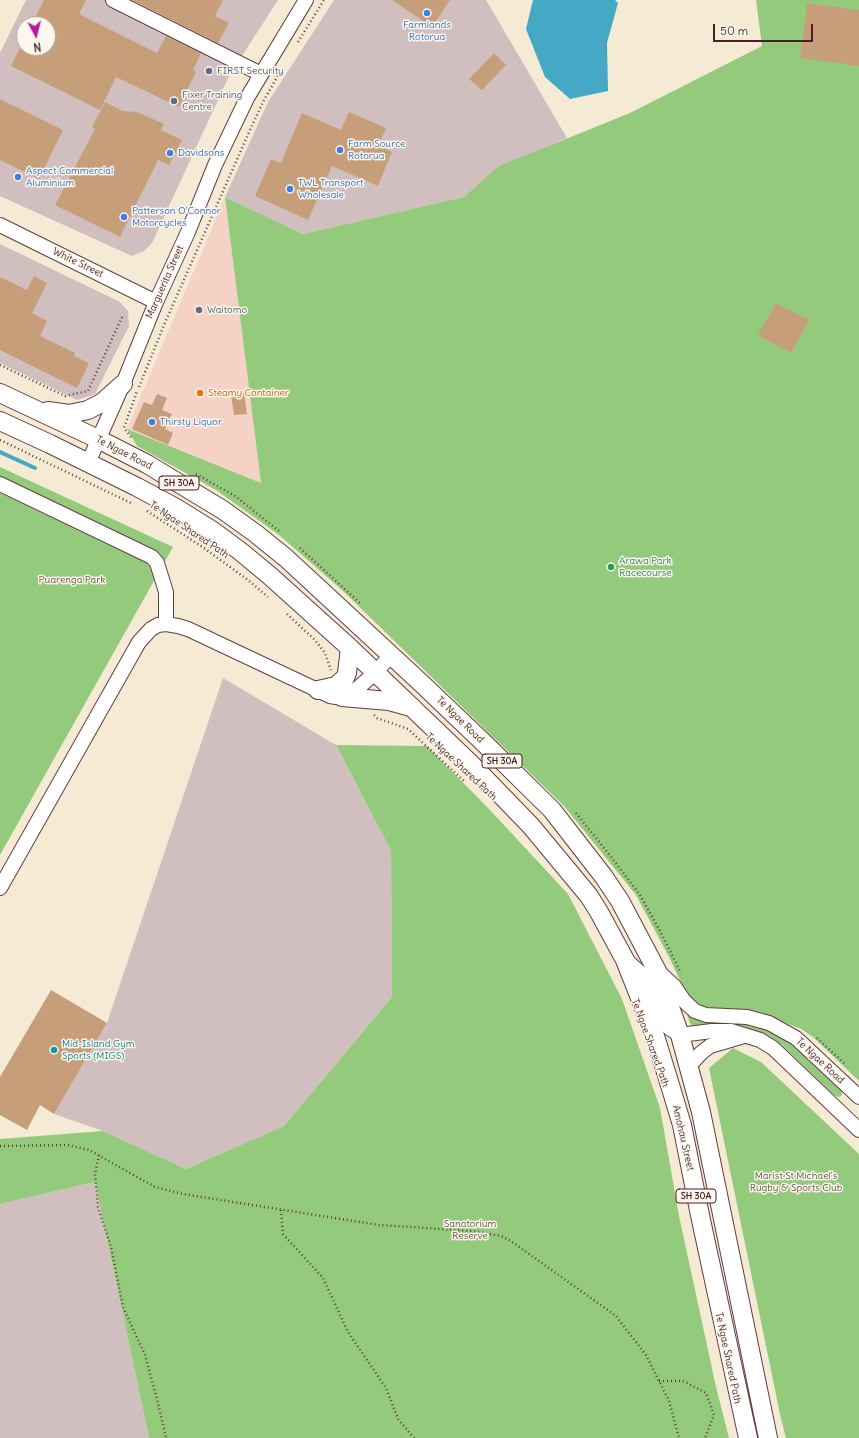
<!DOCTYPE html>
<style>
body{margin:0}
#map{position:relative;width:859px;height:1438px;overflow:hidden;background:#f5ead4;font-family:Delius,sans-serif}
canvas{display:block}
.north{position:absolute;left:16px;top:16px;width:40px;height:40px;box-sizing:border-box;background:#fbf7ec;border:1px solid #b4a19f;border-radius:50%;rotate:173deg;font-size:11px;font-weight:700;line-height:16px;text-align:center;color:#4a1f2b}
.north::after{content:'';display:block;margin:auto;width:14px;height:18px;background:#b5179e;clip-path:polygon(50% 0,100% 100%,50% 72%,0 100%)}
.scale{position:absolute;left:713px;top:24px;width:100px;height:18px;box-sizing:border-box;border:2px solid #4a1f2b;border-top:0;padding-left:5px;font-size:12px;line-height:14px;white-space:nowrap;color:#4a1f2b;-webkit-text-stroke:3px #fbf7ec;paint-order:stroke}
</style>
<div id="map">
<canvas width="859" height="1438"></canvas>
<div class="north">N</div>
<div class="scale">50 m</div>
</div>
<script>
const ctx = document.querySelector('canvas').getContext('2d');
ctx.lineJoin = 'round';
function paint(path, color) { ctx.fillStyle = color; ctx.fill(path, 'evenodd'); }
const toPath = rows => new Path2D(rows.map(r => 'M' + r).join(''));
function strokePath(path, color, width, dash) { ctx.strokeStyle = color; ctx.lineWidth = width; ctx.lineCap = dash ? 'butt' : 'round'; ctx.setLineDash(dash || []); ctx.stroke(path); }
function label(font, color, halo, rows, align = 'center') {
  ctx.font = font + ' Delius,sans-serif'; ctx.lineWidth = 3; ctx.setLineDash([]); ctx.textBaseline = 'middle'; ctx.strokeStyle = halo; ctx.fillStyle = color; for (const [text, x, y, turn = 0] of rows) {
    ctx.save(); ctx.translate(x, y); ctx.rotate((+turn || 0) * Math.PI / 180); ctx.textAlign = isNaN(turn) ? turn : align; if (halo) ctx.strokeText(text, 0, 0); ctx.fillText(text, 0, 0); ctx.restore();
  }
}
const built = toPath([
 [225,197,261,483,127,429]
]);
const industrial = toPath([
 [26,0,278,0,229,76,152,243,144,251,132,256,0,196,0,53],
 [24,24,48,24,48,48,24,48],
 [334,0,486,0,567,138,523,157,464,197,303,234,225,197,268,102],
 [0,244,120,302,128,311,129,326,95,394,77,400,0,363],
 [223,678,336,745,391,851,392,997,284,1126,186,1169,103,1131,54,1114,107,1023],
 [95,1182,149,1438,0,1438,0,1204]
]);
const green = toPath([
 [756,0,859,0,859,1081,813,1037,801,1029,754,1011,704,1007,694,1000,685,991,669,957,636,895,564,806,342,590,279,535,216,490,137,446,127,429,261,483,225,197,303,234,464,197,499,166,630,113,762,46],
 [0,467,173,547,0,855],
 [336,745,427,746,489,809,568,894,622,999,660,1108,679,1216,716,1387,729,1438,149,1438,95,1182,0,1204,0,1139,103,1131,186,1169,284,1126,392,997,391,851],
 [687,1015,704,1021,756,1023,787,1039,842,1091,842,1095,839,1097,835,1096,781,1044,759,1032,737,1026,692,1028],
 [733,1048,761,1062,859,1154,859,1438,786,1438,781,1419,709,1068]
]);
const water = toPath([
 [533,0,615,0,618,3,607,43,608,91,570,99,545,77,526,29]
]);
const stream = toPath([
 [0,452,35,468]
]);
const building = toPath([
 [44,0,86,0,79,14,157,53,166,36,201,53,193,70,196,72,179,107,116,77,100,110,11,66,20,48,48,48,48,24,32,24],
 [132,0,223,0,215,16,229,23,218,43],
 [392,0,450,0,432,27],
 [807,3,859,10,859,66,800,58],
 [494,53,506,65,482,90,469,79],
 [0,99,63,130,39,179,0,160],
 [105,102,123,111,137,112,164,124,161,130,182,140,169,165,158,160,120,237,55,205,95,129,92,127],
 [349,112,386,128,378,146,392,152,378,186,332,166,308,220,255,196,271,159,281,163,302,113,341,130],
 [34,276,47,283,32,313,47,321,40,336,75,353,74,356,89,363,77,388,0,350,0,277,27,290],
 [776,303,809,320,791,353,758,335],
 [244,393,247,414,234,415,231,394],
 [157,394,167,398,162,410,172,414,165,429,173,433,168,445,132,429,144,402,152,405],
 [51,990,107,1023,54,1114,40,1105,27,1130,0,1115,0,1077]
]);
const path = toPath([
 [298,42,324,0],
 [0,365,65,396,88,391,123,315],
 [139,387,164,325,250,130,263,102,281,70],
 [131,437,124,428,137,391],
 [0,440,133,504],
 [196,474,235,496,279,531],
 [147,511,204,548,248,580,268,597],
 [300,548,360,603],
 [287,614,315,640,325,653,331,670],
 [374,715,377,718,408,729,464,781],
 [576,813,612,858,640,895,660,931,681,973],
 [817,1038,844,1063],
 [0,1146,68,1145,89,1150,155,1187,183,1194,379,1225,472,1231,501,1236,511,1241,616,1316,646,1355,669,1401,679,1438],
 [99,1155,95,1174,98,1207,111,1247,123,1307,145,1355,159,1407,166,1438],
 [281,1210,283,1234,323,1278,348,1332,386,1388,398,1419,414,1438],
 [659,1381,683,1381,706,1393,714,1415,705,1438]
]);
const minor = toPath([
 [113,0,261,74],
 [0,225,156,302],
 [88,463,123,384,156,302,188,232,215,165,247,98,306,0],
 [0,484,152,557,157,563,166,592,166,624],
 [0,888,139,642,151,629,158,625,166,624,178,626,188,629,330,696,336,697,342,697,358,688,376,672,391,655],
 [626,960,645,977,662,1020,669,1028,680,1035,712,1031,731,1031,760,1040,773,1048,859,1130],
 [658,971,674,986,684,1001,695,1011,706,1015,747,1017,769,1023,796,1038,859,1097],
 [689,1066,701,1053,710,1046,744,1036]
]);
const major = toPath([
 [0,393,98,439,147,464,223,510,255,533,286,558,420,682,484,743,552,810,604,877,620,901,657,971,680,1035,701,1112,768,1438],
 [48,411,69,414,88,410,103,402,123,384],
 [0,421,50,444,137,487,176,508,213,531,240,551,269,575,350,648,472,765,531,826,589,896,599,912,625,960,655,1036,670,1085,682,1125,701,1220,748,1438],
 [318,690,336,686,345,678,347,673,350,648],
 [342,697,389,701,411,707]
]);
const markers = [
 [427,13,4,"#3f7fe0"],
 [209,71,4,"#5c6f8a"],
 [174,101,4,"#5c6f8a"],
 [340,150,4,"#3f7fe0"],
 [170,153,4,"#3f7fe0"],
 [18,177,4,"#3f7fe0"],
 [290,189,4,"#3f7fe0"],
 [124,217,4,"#3f7fe0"],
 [199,310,4,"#5c6f8a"],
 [200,393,4,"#e8710a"],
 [152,422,4,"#3f7fe0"],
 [611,567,4,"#2e9e5b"],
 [54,1050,4,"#0f9aa8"]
];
const shields = [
 [179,483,40],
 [502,761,40],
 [696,1196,40]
];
const shieldNames = [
 ["SH 30A",179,483],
 ["SH 30A",502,761],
 ["SH 30A",696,1196]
];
const shopNames = [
 ["Farmlands",427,25,"center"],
 ["Rotorua",427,37,"center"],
 ["Farm Source",348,144],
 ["Rotorua",348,156],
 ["Davidsons",178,153],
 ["Aspect Commercial",26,171],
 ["Aluminium",26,183],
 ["TWL Transport",298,183],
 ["Wholesale",298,195],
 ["Patterson O'Connor",132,211],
 ["Motorcycles",132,223],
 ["Thirsty Liquor",160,422]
];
const serviceNames = [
 ["FIRST Security",217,71],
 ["Fixer Training",182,95],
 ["Centre",182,107],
 ["Waitomo",207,310]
];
const streetNames = [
 ["White Street",78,263,26],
 ["Marguerita Street",165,282,-66],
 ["Te Ngae Road",124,453,27],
 ["Te Ngae Shared Path",189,530,34],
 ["Te Ngae Road",460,720,44],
 ["Te Ngae Shared Path",461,767,43],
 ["Te Ngae Shared Path",650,1043,70],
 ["Te Ngae Road",820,1061,43],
 ["Amohau Street",683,1138,77],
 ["Te Ngae Shared Path",728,1358,78]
];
const foodNames = [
 ["Steamy Container",208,393]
];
const leisureNames = [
 ["Arawa Park",619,561],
 ["Racecourse",619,573]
];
const parkNames = [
 ["Puarenga Park",72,580],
 ["Marist St Michael's",796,1176],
 ["Rugby & Sports Club",796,1188],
 ["Sanatorium",470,1224],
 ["Reserve",470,1236]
];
const cultureNames = [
 ["Mid-Island Gym",62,1044],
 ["Sports (MIGS)",62,1056]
];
paint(built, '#f6d1c5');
paint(industrial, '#d1bfbf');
paint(green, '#94ca7c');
paint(water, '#45a8c5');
strokePath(stream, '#45a8c5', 4);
paint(building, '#c69f7a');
strokePath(minor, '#643d44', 16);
strokePath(major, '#643d44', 20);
strokePath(path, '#643d44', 2.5, [1, 3]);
strokePath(minor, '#fff', 14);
strokePath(major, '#fff', 18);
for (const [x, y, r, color] of markers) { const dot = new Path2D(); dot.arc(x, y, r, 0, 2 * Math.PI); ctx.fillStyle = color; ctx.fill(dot); strokePath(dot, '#fbf7ec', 1.5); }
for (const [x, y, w] of shields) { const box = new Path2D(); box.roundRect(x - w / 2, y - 7, w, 14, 3); ctx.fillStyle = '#fbf7ec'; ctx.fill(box); strokePath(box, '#4a1f2b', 1); }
label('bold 9px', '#4a1f2b', null, shieldNames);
label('10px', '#366cbe', '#fbf7ec', shopNames, 'left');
label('10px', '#4e5e75', '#fbf7ec', serviceNames, 'left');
label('10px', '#4a1f2b', '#fbf7ec', streetNames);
label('10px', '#c56008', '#fbf7ec', foodNames, 'left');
label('10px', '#27864d', '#fbf7ec', leisureNames, 'left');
label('10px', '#605243', '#fbf7ec', parkNames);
label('10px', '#0d838f', '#fbf7ec', cultureNames, 'left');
</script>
